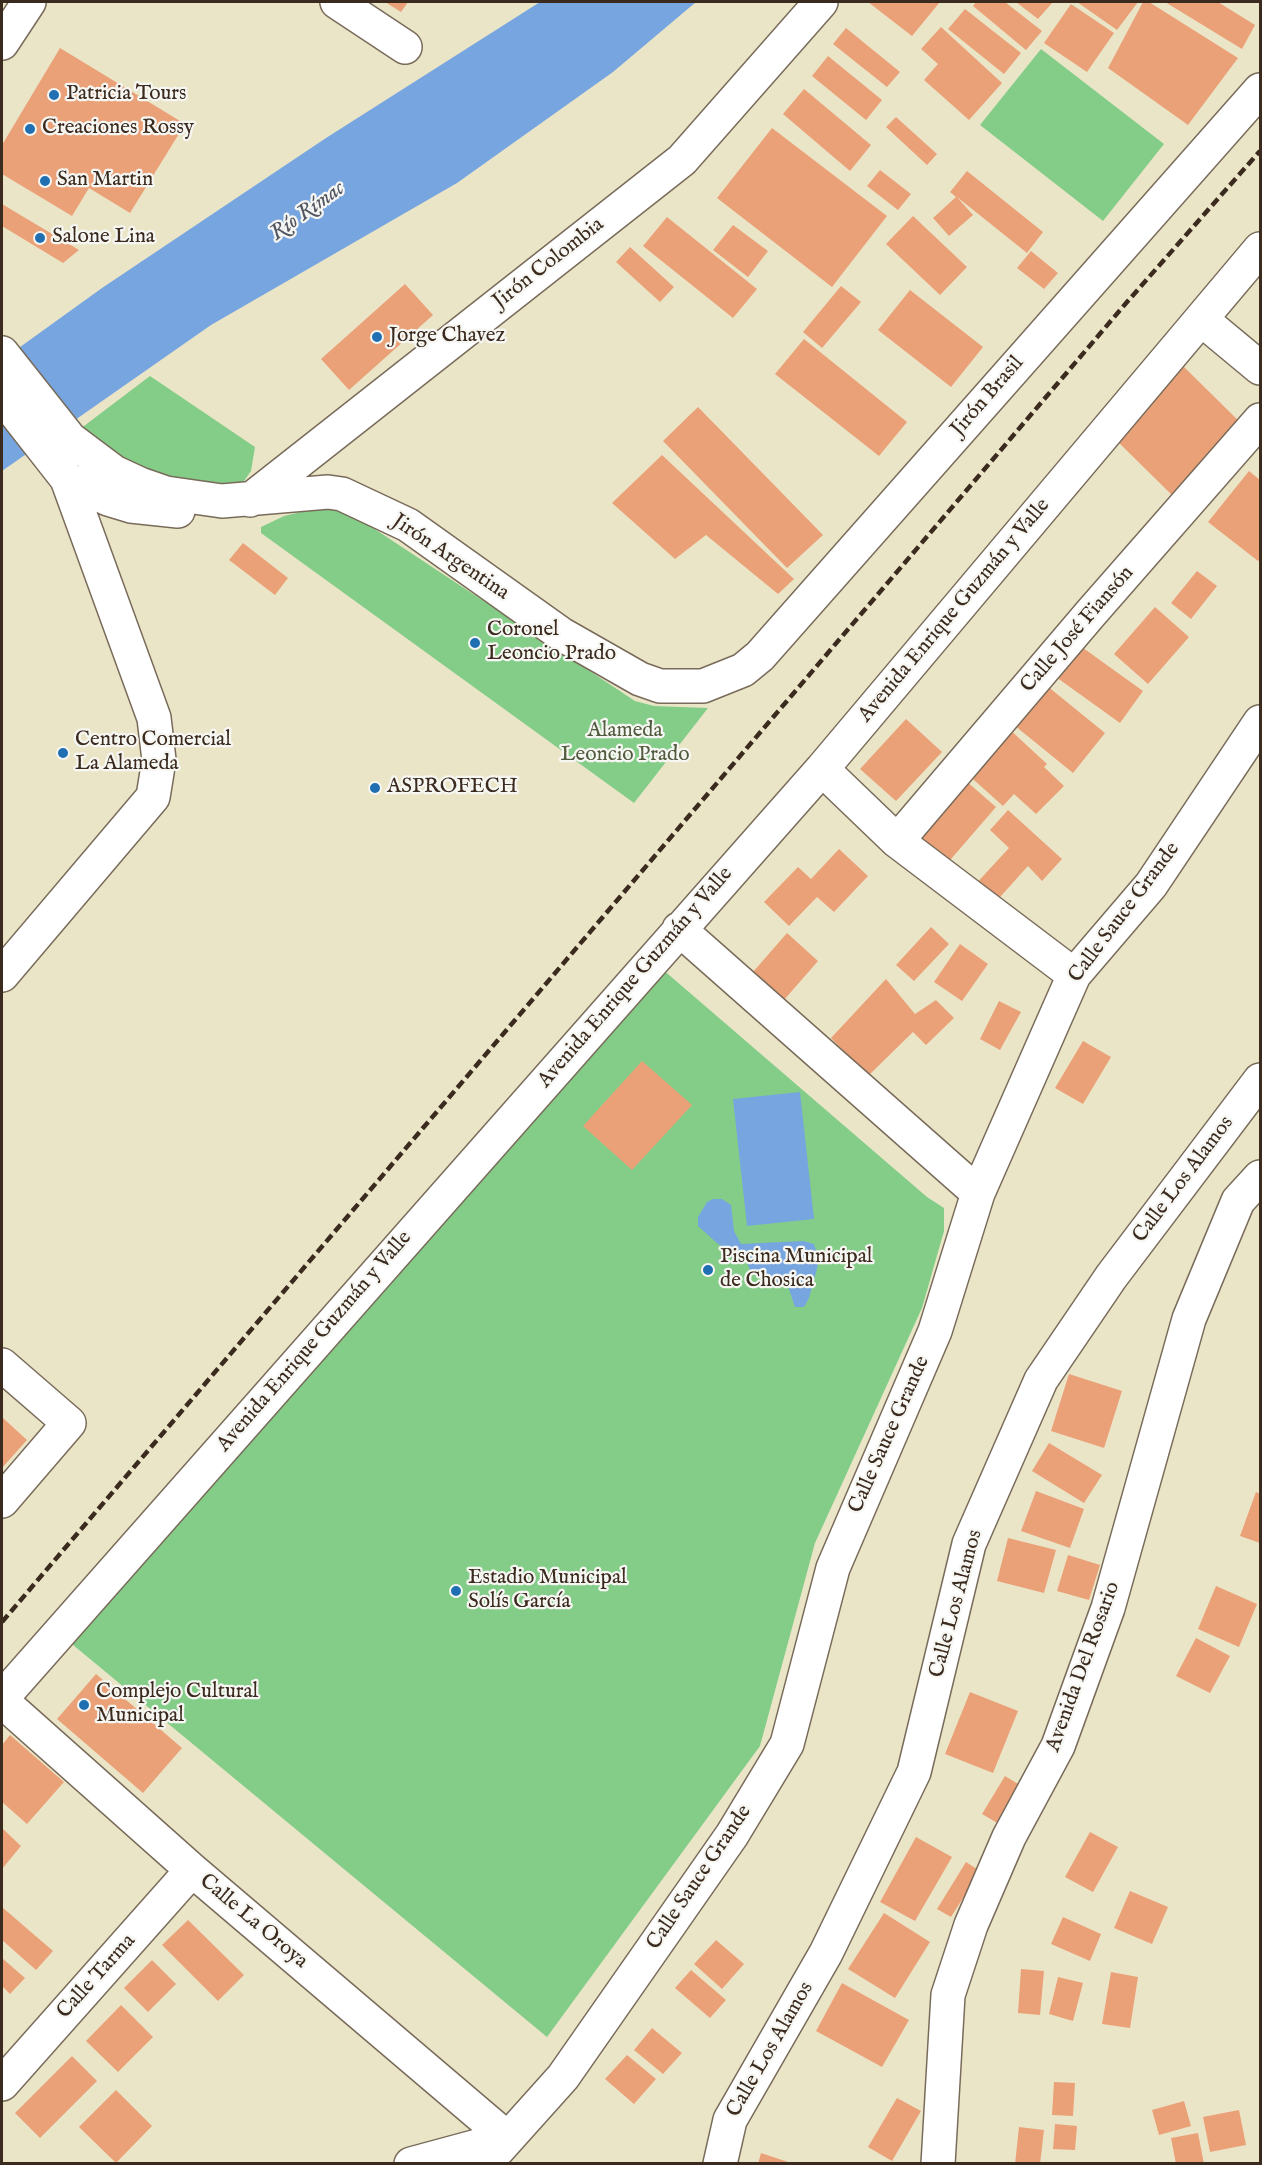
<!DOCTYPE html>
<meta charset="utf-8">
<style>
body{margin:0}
#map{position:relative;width:1262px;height:2165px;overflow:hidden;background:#ebe5c8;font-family:"IM FELL English",serif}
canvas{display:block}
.frame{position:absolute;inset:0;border:3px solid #3b2a1e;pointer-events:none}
</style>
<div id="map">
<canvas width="1262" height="2165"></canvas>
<div class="frame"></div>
</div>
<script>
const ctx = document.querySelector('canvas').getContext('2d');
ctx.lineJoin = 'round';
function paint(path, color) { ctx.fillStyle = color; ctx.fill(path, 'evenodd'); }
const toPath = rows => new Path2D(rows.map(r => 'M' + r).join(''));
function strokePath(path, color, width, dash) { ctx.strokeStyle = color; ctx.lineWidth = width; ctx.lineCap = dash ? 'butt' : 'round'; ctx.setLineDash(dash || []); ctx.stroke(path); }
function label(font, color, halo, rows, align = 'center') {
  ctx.font = font + ' "IM FELL English",serif'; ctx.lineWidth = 4.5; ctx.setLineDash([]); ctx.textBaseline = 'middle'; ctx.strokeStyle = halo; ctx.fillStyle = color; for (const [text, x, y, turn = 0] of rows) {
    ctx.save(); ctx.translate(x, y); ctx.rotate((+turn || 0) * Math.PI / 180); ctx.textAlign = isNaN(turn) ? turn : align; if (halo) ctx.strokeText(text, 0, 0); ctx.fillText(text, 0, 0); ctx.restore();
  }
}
const green = toPath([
 [1041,49,1164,144,1103,221,980,125],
 [150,376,255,447,251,471,242,484,232,486,145,474,80,429],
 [332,509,352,514,635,701,654,706,708,708,634,803,261,533,261,527,284,516,309,510],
 [661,968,927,1197,944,1208,944,1231,922,1308,815,1543,760,1746,547,2037,67,1640]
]);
const water = toPath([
 [540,2,696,2,613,72,457,183,211,325,2,471,2,360,102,288,326,138],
 [800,1092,814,1219,747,1226,733,1099],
 [713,1199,722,1199,731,1205,734,1231,741,1244,803,1241,814,1244,819,1261,809,1298,804,1307,795,1307,788,1286,752,1274,745,1258,718,1244,698,1226,698,1217,707,1202]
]);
const building = toPath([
 [385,2,408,2,401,12],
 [868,2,940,2,912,36],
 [976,2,1005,2,1042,31,1026,50,973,6],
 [1016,2,1053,2,1038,19],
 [1077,2,1138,2,1117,30],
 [1143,2,1149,2,1238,58,1188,125,1108,68],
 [1165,2,1218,2,1255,25,1242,49],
 [1071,4,1114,33,1087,72,1044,43],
 [965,9,1021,53,1004,74,948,29],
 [941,27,1002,83,969,120,924,80,938,64,921,49],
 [846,28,900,72,887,87,833,44],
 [60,48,185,124,130,213,89,188,72,216,2,174,2,145],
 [828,56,882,100,866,120,812,76],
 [804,89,871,145,850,171,783,114],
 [896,117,937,154,927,165,886,127],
 [772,128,887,216,832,287,717,198],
 [880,170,911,194,898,210,867,186],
 [967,171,1043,232,1027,253,957,197,973,215,949,236,933,218,956,197,950,192],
 [2,204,79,250,63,263,2,226],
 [913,216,967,267,940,295,886,244],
 [667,217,757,289,733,318,643,246],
 [733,225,768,251,748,277,713,250],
 [630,247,674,287,660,302,616,262],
 [1031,251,1058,273,1044,289,1017,268],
 [405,284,433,315,349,390,321,359],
 [841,286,861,302,822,348,803,332],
 [910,290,983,347,951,387,878,330],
 [804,339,907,422,879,456,775,374],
 [1184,367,1247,429,1176,499,1114,438],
 [698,407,823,535,787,568,663,441],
 [662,455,794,579,778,594,706,535,675,559,612,503],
 [1249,471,1260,480,1260,559,1258,561,1208,522],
 [243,543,288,578,275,595,229,560],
 [1197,571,1217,586,1191,619,1171,603],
 [1155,607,1189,637,1148,684,1114,654],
 [1072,640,1143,691,1120,723,1049,672],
 [1041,681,1105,733,1073,773,1009,721],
 [906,719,942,752,896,801,860,769],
 [1007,727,1047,764,1044,767,1064,786,1036,814,1014,794,1003,806,965,772],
 [958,774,996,807,945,866,906,832],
 [1008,810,1062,859,1042,881,1028,866,992,906,972,888,1009,848,990,830],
 [839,849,868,876,834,912,817,897,789,926,764,902,798,867,811,879],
 [931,927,949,944,914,981,896,965],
 [787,933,818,961,784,1000,753,972],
 [960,944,988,964,962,1001,934,982],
 [886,979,915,1014,936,1000,954,1018,926,1045,913,1032,868,1076,831,1038],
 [999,1001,1021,1012,1000,1050,980,1039],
 [1083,1041,1111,1057,1083,1104,1055,1088],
 [642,1061,692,1105,632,1170,583,1126],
 [1069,1374,1122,1391,1104,1448,1051,1431],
 [3,1418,27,1440,2,1468,2,1420],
 [1049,1443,1102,1475,1084,1503,1032,1471],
 [1036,1491,1084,1509,1070,1548,1021,1531],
 [1256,1492,1260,1494,1260,1543,1240,1536],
 [1008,1538,1056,1550,1044,1593,997,1581],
 [1068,1555,1100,1565,1089,1600,1057,1591],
 [1216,1586,1257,1604,1239,1647,1198,1629],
 [1196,1638,1230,1656,1210,1693,1176,1676],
 [96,1674,182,1748,143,1793,57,1719],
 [970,1692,1018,1711,993,1773,945,1754],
 [10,1735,64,1782,27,1824,2,1802,2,1745],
 [1005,1776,1023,1787,999,1824,982,1814],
 [2,1828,21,1846,2,1869],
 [1090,1832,1118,1847,1093,1892,1065,1877],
 [916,1837,952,1857,915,1921,880,1902],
 [966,1862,980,1871,951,1917,937,1909],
 [1130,1891,1168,1907,1152,1944,1114,1928],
 [2,1907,53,1951,36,1970,2,1940],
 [884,1913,930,1942,895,1998,848,1969],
 [1063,1917,1101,1934,1090,1961,1051,1944],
 [188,1920,244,1975,218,2001,162,1945],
 [716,1940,744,1964,722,1989,694,1964],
 [2,1958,25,1978,10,1994,2,1986],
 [152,1960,176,1984,148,2012,124,1988],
 [1021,1969,1044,1971,1040,2015,1018,2013],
 [691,1970,726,2000,710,2018,675,1988],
 [1111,1972,1138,1977,1130,2028,1102,2024],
 [1058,1977,1083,1983,1073,2021,1049,2014],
 [842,1983,909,2020,882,2067,816,2031],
 [121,2005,153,2037,118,2072,86,2041],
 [652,2028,682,2053,663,2074,634,2050],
 [627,2055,656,2079,634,2104,605,2079],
 [72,2056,97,2081,40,2138,15,2113],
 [1054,2082,1075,2083,1073,2116,1052,2115],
 [116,2090,152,2126,116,2163,79,2127],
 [897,2098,921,2111,892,2161,868,2147],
 [1184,2101,1191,2126,1159,2135,1152,2110],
 [1239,2110,1246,2145,1210,2152,1203,2117],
 [1055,2124,1077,2126,1075,2150,1053,2149],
 [1019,2127,1044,2130,1040,2164,1015,2164],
 [1198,2133,1204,2164,1176,2164,1171,2138],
 [761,2153,791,2163,791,2164,758,2164]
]);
const minor = toPath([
 [337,2,405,47],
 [2,43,29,2],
 [1201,319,1260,368],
 [2,353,70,439,114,472,140,484,166,493,222,501,328,492,342,494,408,525,561,634,640,679,660,686,703,686,743,670,760,656,1260,90],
 [2,396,67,479,108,499,131,506,178,511],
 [250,500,682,160,821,2],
 [822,769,897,841,1074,975],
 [897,841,1091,613,1260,420],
 [679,929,978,1193],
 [2,975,153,797,159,760,154,718,67,479],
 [2,1365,69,1423,2,1501],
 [2,1698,822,769,1260,249],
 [2,1701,192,1870,507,2138],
 [2,2084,192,1870],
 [411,2164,507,2138],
 [485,2164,563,2077,732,1835,787,1744,833,1568,935,1331,978,1193,1074,975,1151,885,1260,722],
 [720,2164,730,2120,826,1953,914,1772,969,1544,1041,1380,1111,1277,1260,1080],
 [938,2164,948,1995,971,1925,1009,1837,1058,1746,1108,1608,1189,1319,1238,1201,1260,1177]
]);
const rail = toPath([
 [2,1622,1127,302,1260,151]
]);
const markers = [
 [54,95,6,"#1f6fb2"],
 [30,129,6,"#1f6fb2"],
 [45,181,6,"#1f6fb2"],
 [40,238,6,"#1f6fb2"],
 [377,337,6,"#1f6fb2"],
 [475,643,6,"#1f6fb2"],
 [63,753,6,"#1f6fb2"],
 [375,788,6,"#1f6fb2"],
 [708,1270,6,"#1f6fb2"],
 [456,1591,6,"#1f6fb2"],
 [84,1705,6,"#1f6fb2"]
];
const poiNames = [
 ["Patricia Tours",66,95],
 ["Creaciones Rossy",42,129],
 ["San Martin",57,181],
 ["Salone Lina",52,238],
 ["Jorge Chavez",389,337],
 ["Coronel",487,631],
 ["Leoncio Prado",487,655],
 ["Centro Comercial",75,741],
 ["La Alameda",75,765],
 ["ASPROFECH",387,788],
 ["Piscina Municipal",720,1258],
 ["de Chosica",720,1282],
 ["Estadio Municipal",468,1579],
 ["Solís García",468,1603],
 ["Complejo Cultural",96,1693],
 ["Municipal",96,1717]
];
const streetNames = [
 ["Jirón Colombia",549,264,-38],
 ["Jirón Brasil",988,397,-49],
 ["Jirón Argentina",450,558,34],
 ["Avenida Enrique Guzmán y Valle",955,611,-50],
 ["Calle José Fiansón",1078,630,-49],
 ["Calle Sauce Grande",1125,913,-53],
 ["Avenida Enrique Guzmán y Valle",636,978,-49],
 ["Calle Los Alamos",1184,1180,-53],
 ["Avenida Enrique Guzmán y Valle",315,1342,-49],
 ["Calle Sauce Grande",890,1435,-66],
 ["Calle Los Alamos",957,1604,-75],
 ["Avenida Del Rosario",1084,1667,-70],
 ["Calle Sauce Grande",700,1878,-56],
 ["Calle La Oroya",253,1922,40],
 ["Calle Tarma",97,1977,-48],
 ["Calle Los Alamos",771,2050,-60]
];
const parkNames = [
 ["Alameda",625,732],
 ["Leoncio Prado",625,756]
];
const waterNames = [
 ["Río Rímac",308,212,-36]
];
paint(green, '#84cd89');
paint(water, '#77a5e0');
paint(building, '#eaa178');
strokePath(minor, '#796b5a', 36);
strokePath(minor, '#fff', 33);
strokePath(rail, '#3b2a1e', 4.5, [9, 4.5]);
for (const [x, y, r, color] of markers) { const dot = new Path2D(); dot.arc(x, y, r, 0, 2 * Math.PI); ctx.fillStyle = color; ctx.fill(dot); strokePath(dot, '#f6f6f2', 2); }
label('21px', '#3b2a1e', '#f6f6f2', poiNames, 'left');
label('21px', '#3b2a1e', '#f6f6f2', streetNames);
label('21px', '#515b3e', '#f6f6f2', parkNames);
label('italic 22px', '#505562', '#f6f6f2', waterNames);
</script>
